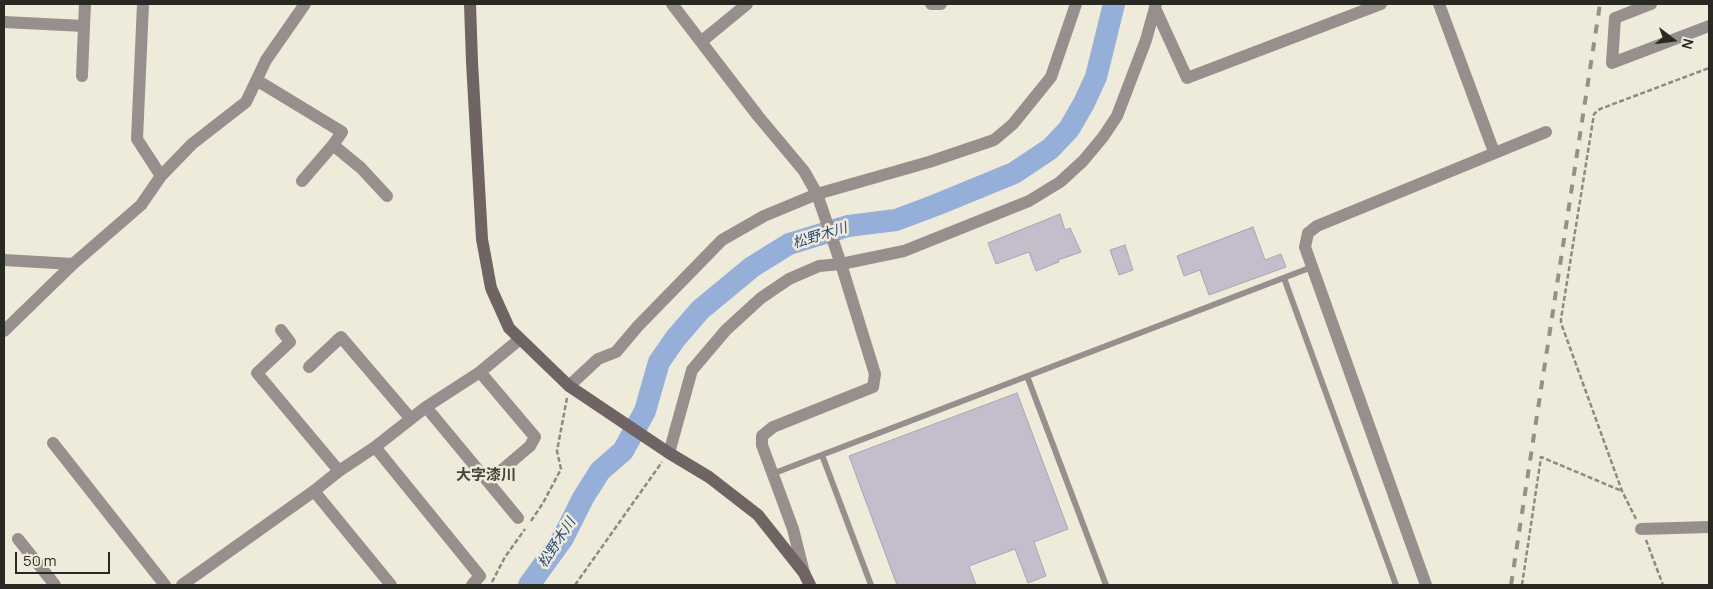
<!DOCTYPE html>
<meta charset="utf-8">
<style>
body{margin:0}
#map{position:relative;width:1713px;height:589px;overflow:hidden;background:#eeebdb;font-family:Manrope,sans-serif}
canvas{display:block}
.frame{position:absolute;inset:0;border:5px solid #2a2823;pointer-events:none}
.north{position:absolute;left:1648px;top:15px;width:50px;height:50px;-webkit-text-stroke:4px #eeebdb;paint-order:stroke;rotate:105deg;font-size:14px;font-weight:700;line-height:20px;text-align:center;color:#2a2823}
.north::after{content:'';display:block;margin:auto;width:18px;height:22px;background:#2a2823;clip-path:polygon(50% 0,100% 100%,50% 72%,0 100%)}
.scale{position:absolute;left:15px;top:552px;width:95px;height:22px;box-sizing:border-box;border:2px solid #2a2823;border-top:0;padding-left:6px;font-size:15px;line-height:18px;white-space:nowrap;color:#2a2823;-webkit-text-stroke:4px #eeebdb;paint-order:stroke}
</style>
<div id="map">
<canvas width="1713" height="589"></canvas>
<div class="frame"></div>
<div class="north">N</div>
<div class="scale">50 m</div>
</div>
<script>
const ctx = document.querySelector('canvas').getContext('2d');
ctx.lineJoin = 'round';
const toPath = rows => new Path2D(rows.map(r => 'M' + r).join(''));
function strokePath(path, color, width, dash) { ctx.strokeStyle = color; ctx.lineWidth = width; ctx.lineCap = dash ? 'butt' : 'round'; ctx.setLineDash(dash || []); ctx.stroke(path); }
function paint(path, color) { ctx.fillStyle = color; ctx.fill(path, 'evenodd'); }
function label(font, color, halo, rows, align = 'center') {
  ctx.font = font + ' Manrope,"Noto Sans JP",sans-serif'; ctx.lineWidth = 5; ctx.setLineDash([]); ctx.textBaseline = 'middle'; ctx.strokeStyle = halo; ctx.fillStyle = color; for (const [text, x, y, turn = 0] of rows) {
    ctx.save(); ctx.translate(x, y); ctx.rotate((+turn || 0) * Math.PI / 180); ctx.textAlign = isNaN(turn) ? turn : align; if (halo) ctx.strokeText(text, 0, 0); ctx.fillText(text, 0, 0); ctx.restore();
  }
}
const river = toPath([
 [529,585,563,538,583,498,600,471,623,451,645,411,659,362,675,339,700,310,752,267,789,244,848,226,896,220,936,205,1014,173,1050,149,1069,129,1084,103,1096,77,1114,4]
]);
const building = toPath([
 [1060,214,1065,230,1070,228,1081,252,1058,260,1059,262,1036,271,1029,252,996,264,988,243,1060,214],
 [1253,227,1265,260,1281,254,1286,267,1209,295,1200,270,1184,276,1177,256,1253,227],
 [1125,245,1133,270,1119,275,1110,250,1125,245],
 [1017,393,1068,529,1034,542,1046,576,1028,583,1015,549,969,566,976,585,897,585,849,456,1017,393]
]);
const path = toPath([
 [1636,519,1622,491,1561,323,1561,319,1594,114,1600,109,1709,68],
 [531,521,543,503,561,469,557,451,567,398],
 [1646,540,1663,585],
 [492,582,505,557,525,529],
 [575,585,662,462],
 [1522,585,1541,457,1622,491]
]);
const lane = toPath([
 [1284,278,1396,585],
 [1027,376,1106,585],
 [822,455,871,585],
 [772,474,1312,267]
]);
const street = toPath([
 [143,4,137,139,161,176],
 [672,4,758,116,804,171,817,194,841,264,875,374,873,387,773,427,762,436,762,445,793,529,804,573],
 [931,4,941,4],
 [1439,4,1494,152],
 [1651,4,1615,18,1612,63,1709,26],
 [1155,8,1187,78,1381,4],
 [4,22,84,26,85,4],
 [702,41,747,4],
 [82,76,84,26],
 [258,81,342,132,333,145,302,181],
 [333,145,361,168,387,196],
 [4,260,73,264],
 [281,330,290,342,257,373,339,471],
 [4,331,73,264,141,205,161,176,192,144,246,102,266,60,305,4],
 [309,367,341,337,411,419],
 [480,372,535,437,530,446,489,481],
 [569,386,598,359,616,352,638,326,722,240,764,216,817,194,929,162,994,140,1013,124,1051,77,1076,4],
 [426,407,518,518],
 [53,443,165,585],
 [375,447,480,576,472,585],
 [669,453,692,370,726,330,761,298,789,279,819,266,841,264,904,251,1029,201,1060,182,1083,161,1103,137,1117,116,1146,40,1156,4],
 [314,491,391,585],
 [1641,529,1709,527],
 [18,539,55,585],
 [182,585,314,491,339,471,375,447,426,407,480,372,520,339],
 [1426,585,1305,247,1308,233,1317,226,1546,132]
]);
const secondary = toPath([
 [470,4,472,62,482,239,491,288,509,328,569,386,669,453,709,477,758,515,804,573,810,585]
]);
const rail = toPath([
 [1511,585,1600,4]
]);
const waterNames = [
 ["松野木川",820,236,-17],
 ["松野木川",557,543,-57]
];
const quarterNames = [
 ["大字漆川",486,476]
];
strokePath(river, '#95afd9', 22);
paint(building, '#c4bdcc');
strokePath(building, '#aaa4b2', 1);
strokePath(path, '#8d8a80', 2.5, [5, 2.5]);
strokePath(lane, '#978f8e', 6);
strokePath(street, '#978f8e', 12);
strokePath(secondary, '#6f6463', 12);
strokePath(rail, '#949186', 4, [9, 9]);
label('italic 14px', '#28487e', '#eeebdb', waterNames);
label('bold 15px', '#474337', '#eeebdb', quarterNames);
</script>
